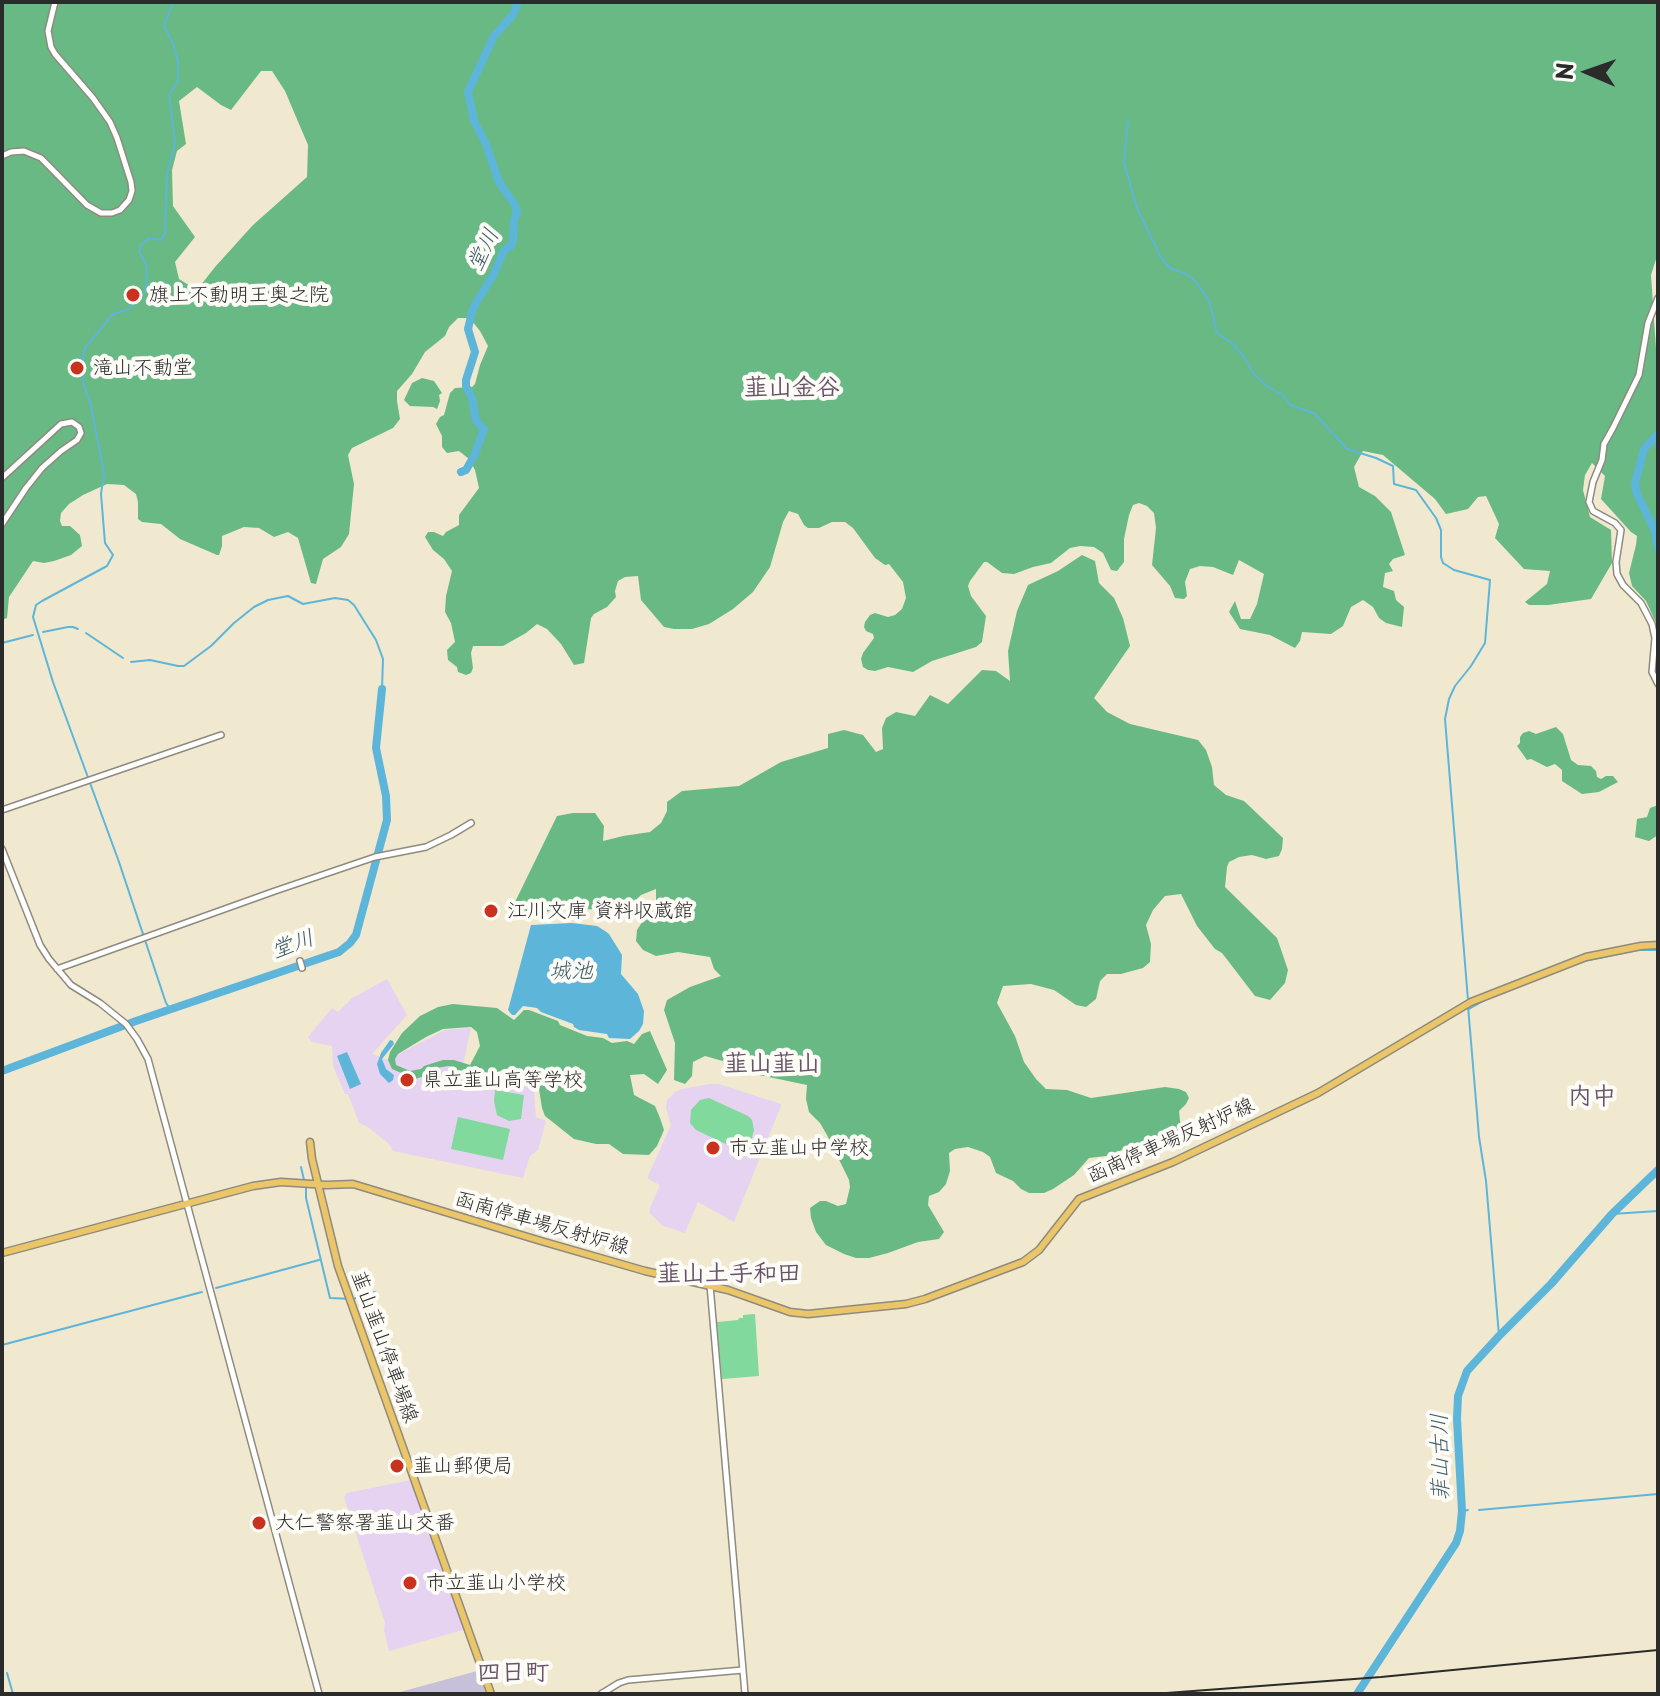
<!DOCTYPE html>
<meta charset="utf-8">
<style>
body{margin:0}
#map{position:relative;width:1660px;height:1696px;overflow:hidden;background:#f0e9d0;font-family:"Playpen Sans",sans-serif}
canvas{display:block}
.frame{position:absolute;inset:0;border:4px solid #2b2b2b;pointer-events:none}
.north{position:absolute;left:1548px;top:32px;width:80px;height:80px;-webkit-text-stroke:6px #fdfcf7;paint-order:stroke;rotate:272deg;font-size:22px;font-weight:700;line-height:32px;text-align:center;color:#2b2b2b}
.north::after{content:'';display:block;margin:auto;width:28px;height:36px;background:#2b2b2b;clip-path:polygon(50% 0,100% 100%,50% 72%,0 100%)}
</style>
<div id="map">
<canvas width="1660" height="1696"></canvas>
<div class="frame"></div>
<div class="north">N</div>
</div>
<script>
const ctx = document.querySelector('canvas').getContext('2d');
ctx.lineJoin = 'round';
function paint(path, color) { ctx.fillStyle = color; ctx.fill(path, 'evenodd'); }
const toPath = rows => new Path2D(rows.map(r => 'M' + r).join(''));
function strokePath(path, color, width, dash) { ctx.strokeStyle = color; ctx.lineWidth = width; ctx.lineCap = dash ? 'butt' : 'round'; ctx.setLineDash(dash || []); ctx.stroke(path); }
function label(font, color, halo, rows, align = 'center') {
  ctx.font = font + ' "Playpen Sans","Klee One",sans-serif'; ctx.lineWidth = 8; ctx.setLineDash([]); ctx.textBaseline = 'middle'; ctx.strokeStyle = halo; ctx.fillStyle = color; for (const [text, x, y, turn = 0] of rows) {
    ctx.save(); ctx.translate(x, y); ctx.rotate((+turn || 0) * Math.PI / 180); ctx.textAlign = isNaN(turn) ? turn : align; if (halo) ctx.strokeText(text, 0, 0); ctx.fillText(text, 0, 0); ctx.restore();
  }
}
const built = toPath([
 [387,979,407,1015,372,1054,387,1060,445,1030,471,1028,461,1073,482,1082,499,1076,506,1070,513,1070,534,1092,536,1117,546,1121,538,1150,530,1156,523,1178,393,1151,389,1144,368,1127,359,1123,348,1094,345,1094,333,1066,332,1046,312,1042,308,1037,332,1008,338,1012,352,998],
 [709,1084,719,1084,781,1104,781,1106,734,1222,698,1202,685,1233,663,1226,650,1213,650,1208,660,1185,648,1179,648,1176,671,1125,666,1108,667,1100,675,1092,682,1089],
 [411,1480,466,1629,389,1651,384,1630,385,1623,344,1497,347,1493]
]);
const industrial = toPath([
 [477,1671,479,1672,486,1694,401,1694,400,1692]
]);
const green = toPath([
 [495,1090,524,1095,521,1119,509,1121,497,1115,494,1101],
 [709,1098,748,1116,752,1120,754,1130,751,1141,745,1146,739,1148,730,1146,696,1130,690,1123,691,1110,700,1100],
 [458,1117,510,1129,503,1160,451,1149],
 [755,1314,759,1376,722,1379,717,1322,738,1320,739,1318,743,1318,743,1315]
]);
const forest = toPath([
 [2,2,1658,2,1658,253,1651,275,1656,348,1658,348,1658,630,1657,625,1646,601,1632,586,1629,573,1636,545,1637,536,1631,532,1601,499,1605,476,1592,463,1585,475,1583,490,1590,517,1611,530,1612,563,1591,599,1548,605,1529,605,1525,602,1547,584,1550,571,1524,569,1495,538,1499,524,1486,496,1478,497,1468,509,1446,514,1435,499,1383,455,1363,451,1354,467,1359,487,1375,496,1391,512,1405,555,1393,559,1389,564,1393,571,1385,573,1383,587,1394,591,1396,600,1404,607,1402,627,1386,623,1379,618,1373,607,1363,600,1351,607,1343,626,1331,634,1302,632,1300,641,1295,648,1270,635,1240,629,1229,612,1235,601,1241,619,1250,619,1257,604,1264,574,1239,560,1233,575,1213,567,1200,566,1190,569,1185,582,1187,596,1184,599,1175,598,1170,586,1152,565,1156,528,1154,513,1147,506,1139,503,1133,505,1129,515,1124,539,1124,562,1117,571,1111,570,1103,553,1094,547,1080,546,1070,548,1051,563,1033,567,1014,574,1002,573,987,562,984,562,970,581,968,586,971,596,986,616,982,642,976,647,932,661,913,672,888,667,875,671,868,670,863,667,861,659,863,653,874,638,873,634,866,631,864,627,865,622,870,615,875,613,888,617,895,615,902,609,906,598,903,582,889,564,885,565,875,558,853,528,845,522,832,522,819,528,808,528,804,525,798,514,789,511,783,522,770,567,753,592,733,609,709,624,692,629,674,629,664,627,641,600,638,576,625,577,618,581,615,591,616,597,607,607,594,614,591,618,584,663,574,665,561,644,547,629,537,624,526,633,503,646,473,646,471,653,473,668,471,673,466,675,458,672,457,667,448,660,447,650,455,642,451,623,445,612,446,596,452,571,444,559,433,550,425,537,428,532,434,532,443,536,446,532,459,525,459,515,479,488,475,470,469,459,459,451,447,453,442,447,442,436,436,424,440,417,444,415,450,393,455,388,472,387,475,384,480,365,488,346,480,331,472,321,468,318,458,318,449,327,445,336,425,352,412,374,397,391,397,401,400,419,393,428,352,448,348,455,354,484,349,534,341,547,323,559,316,584,311,583,298,538,288,532,274,537,259,528,244,527,222,536,222,546,219,555,217,555,180,539,161,524,142,522,138,519,138,502,136,494,124,485,107,484,83,495,69,504,61,513,60,521,62,526,70,526,80,535,82,546,71,555,54,561,44,563,33,561,9,597,7,618,2,620],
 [261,71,272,71,285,91,308,145,307,177,253,225,215,267,197,290,179,279,175,262,195,237,173,206,172,170,177,151,186,144,179,101,197,87,221,105,231,110],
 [422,378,434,381,442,393,439,395,440,401,437,409,433,407,410,406,404,400,412,383],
 [1082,555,1095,561,1099,583,1114,598,1123,618,1130,646,1094,698,1107,712,1130,724,1198,740,1206,750,1212,767,1214,785,1226,795,1244,801,1283,838,1282,849,1279,856,1266,859,1252,855,1239,857,1229,862,1227,867,1225,887,1277,938,1288,970,1285,983,1270,1000,1255,996,1222,953,1215,949,1197,926,1181,894,1165,896,1153,910,1146,925,1151,944,1150,962,1143,968,1121,974,1107,974,1100,981,1096,999,1086,1007,1076,1005,1054,990,1031,984,1003,986,997,1003,1015,1036,1024,1062,1036,1079,1046,1089,1067,1090,1091,1098,1165,1087,1179,1089,1186,1092,1189,1098,1186,1104,1179,1111,1181,1130,1170,1140,1159,1144,1139,1144,1106,1156,1089,1158,1074,1175,1053,1189,1044,1193,1029,1193,1021,1189,1013,1181,996,1173,990,1157,983,1152,968,1147,955,1149,949,1153,950,1171,946,1184,939,1192,929,1196,928,1205,944,1232,939,1239,918,1242,888,1253,869,1258,856,1258,844,1254,826,1245,816,1232,811,1218,810,1208,820,1201,826,1201,838,1206,846,1204,850,1187,849,1180,827,1135,820,1123,809,1112,806,1099,807,1085,759,1075,744,1067,705,1056,693,1062,692,1076,685,1084,674,1080,675,1043,664,1010,667,1000,690,987,721,976,714,969,710,957,678,952,656,956,643,950,636,941,637,930,656,900,656,889,641,895,631,905,614,910,582,909,564,906,532,917,518,918,515,902,557,816,573,813,595,813,604,826,603,841,623,836,650,832,661,823,667,811,667,802,682,791,739,786,781,762,828,748,828,734,844,730,863,735,876,752,883,749,882,728,886,718,896,712,915,716,930,695,948,704,982,670,996,671,1010,681,1008,651,1017,611,1028,585,1058,571],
 [1556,727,1563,734,1571,760,1578,765,1591,766,1596,771,1597,777,1601,779,1606,776,1613,776,1618,782,1599,792,1582,794,1562,781,1562,770,1555,764,1547,767,1531,759,1527,760,1517,746,1520,743,1520,737,1523,733,1529,731,1536,734],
 [1658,805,1658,835,1649,841,1635,837,1637,819,1647,817,1650,808],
 [453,1004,497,1008,514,1020,524,1010,529,1010,558,1021,560,1025,587,1036,603,1038,612,1043,627,1041,634,1044,642,1034,650,1031,667,1070,658,1084,644,1074,630,1075,634,1095,655,1106,660,1118,664,1130,657,1146,649,1155,623,1154,609,1144,596,1144,574,1139,545,1116,542,1108,539,1089,525,1080,513,1068,504,1069,483,1080,470,1076,449,1066,436,1068,425,1076,415,1079,392,1069,388,1060,390,1052,402,1033,420,1016,438,1007],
 [471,1027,477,1032,480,1046,470,1065,454,1060,443,1060,424,1066,421,1069,410,1071,396,1065,395,1059,398,1054,426,1037,443,1029]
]);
const water = toPath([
 [572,923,597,926,605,931,609,934,622,955,621,974,638,994,644,1011,643,1024,639,1031,630,1039,609,1038,607,1034,579,1030,574,1027,573,1024,541,1012,537,1008,523,1006,515,1015,512,1015,508,1010,531,925],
 [390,1040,393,1041,394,1044,382,1059,386,1069,394,1075,393,1080,389,1083,380,1074,377,1064,381,1053],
 [347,1052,361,1084,350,1089,337,1056]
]);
const stream = toPath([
 [1128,120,1124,162,1137,208,1160,256,1170,268,1188,275,1196,282,1207,298,1210,303,1217,333,1233,344,1245,358,1253,373,1267,386,1283,395,1290,405,1315,414,1347,449,1376,458,1393,466,1394,484,1416,490,1436,518,1441,530,1441,557,1443,563,1454,570,1490,580,1485,643,1471,666,1455,686,1449,699,1445,719,1468,1000],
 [43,632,68,627,73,627,78,629],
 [86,633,123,658],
 [2,643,33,635],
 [131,662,150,660,178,666,184,666,211,646,234,623,254,607,268,600,288,596,303,604,335,598,348,600,354,605,376,640,383,659,382,689],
 [1584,961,1638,950,1658,950],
 [1468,1006,1479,1137,1486,1181,1499,1336],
 [1469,1009,1485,1000],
 [171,1010,166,1003,119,862,53,682,33,617,36,605,42,601,107,566,113,555,105,543,101,494,104,473,91,406,83,383,83,356,85,348,113,314,127,310,140,298,146,289,147,274,146,264,139,252,141,245,149,238,161,240,165,233,167,174,175,143,169,95,178,81,178,61,172,41,164,26,173,2],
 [301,1167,304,1180],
 [306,1188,306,1198,330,1298,353,1299,375,1292],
 [1612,1214,1658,1211],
 [216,1288,319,1260],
 [2,1345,202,1292],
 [1479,1510,1658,1494],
 [1462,1511,1468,1510],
 [7,1673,13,1694]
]);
const river = toPath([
 [1658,434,1644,449,1635,484,1637,494,1655,531,1658,548],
 [461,472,466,470,475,454,484,429,476,421,472,398,466,386,466,380,475,352,468,329,473,308,494,274,504,250,511,246,513,241,514,220,517,213,515,205,499,182,486,144,474,121,468,92,494,36,513,15,518,2],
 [2,1071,136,1021,339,952,350,943,356,935,387,820,386,796,376,748,382,689],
 [1357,1694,1456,1543,1460,1531,1462,1511,1457,1419,1458,1396,1467,1371,1499,1336,1551,1284,1612,1214,1658,1170]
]);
const minor = toPath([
 [2,156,11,152,24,151,41,158,87,205,101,213,112,213,120,210,129,200,132,191,131,182,117,138,110,122,93,98,55,54,51,47,48,31,55,2],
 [1658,298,1648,323,1639,375,1613,428,1604,444,1602,460,1593,482,1589,502,1593,511,1615,523,1621,530,1616,562,1617,574,1623,585,1641,603,1652,624,1655,638,1652,672,1658,684],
 [2,478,61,424,72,422,79,427,81,433,77,440,61,451,42,468,26,488,2,524],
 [2,810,221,735],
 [2,849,40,945,49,959,71,985,100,1003,126,1024,137,1039,148,1059,319,1694],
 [300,961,302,968],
 [57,969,275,891,375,857,426,847,451,835,471,823],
 [710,1285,745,1694],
 [601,1694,619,1683,628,1680,743,1670]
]);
const major = toPath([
 [310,1142,312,1159,338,1266,491,1694],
 [2,1253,253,1186,281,1182,327,1185,353,1184,541,1241,645,1271,728,1290,790,1312,808,1314,906,1304,925,1299,1023,1262,1039,1250,1079,1199,1173,1162,1318,1093,1471,1002,1586,957,1641,946,1658,945]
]);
const rail = toPath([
 [1153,1694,1381,1677,1658,1650]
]);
const markers = [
 [133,295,8,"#c8321e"],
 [77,368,8,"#c8321e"],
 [491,911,8,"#c8321e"],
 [407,1080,8,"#c8321e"],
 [713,1148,8,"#c8321e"],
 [397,1466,8,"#c8321e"],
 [259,1523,8,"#c8321e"],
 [410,1583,8,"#c8321e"]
];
const poiNames = [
 ["旗上不動明王奥之院",149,295],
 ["滝山不動堂",93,368],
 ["江川文庫 資料収蔵館",507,911],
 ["県立韮山高等学校",423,1080],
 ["市立韮山中学校",729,1148],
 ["韮山郵便局",413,1466],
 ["大仁警察署韮山交番",275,1523],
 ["市立韮山小学校",426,1583]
];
const streetNames = [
 ["函南停車場反射炉線",1171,1141,-24],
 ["函南停車場反射炉線",542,1224,16],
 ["韮山韮山停車場線",384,1347,70]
];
const waterNames = [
 ["堂川",484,250,-64],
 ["堂川",293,945,-20],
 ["城池",571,972],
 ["菲山古川",1441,1457,-91]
];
const quarterNames = [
 ["韮山金谷",792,388],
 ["韮山韮山",772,1064],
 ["内中",1592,1097],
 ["韮山土手和田",729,1274],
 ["四日町",513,1673]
];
paint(built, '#e5d3f1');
paint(industrial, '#c7c0d9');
paint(green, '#82d99d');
paint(forest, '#69b984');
paint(water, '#5db5da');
strokePath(stream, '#5db5da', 2);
strokePath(river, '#5db5da', 8);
strokePath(minor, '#8e8a7e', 8);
strokePath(major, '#8e8a7e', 9);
strokePath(minor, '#fff', 5);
strokePath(major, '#ebc669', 6);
strokePath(rail, '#2b2b2b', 2);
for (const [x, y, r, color] of markers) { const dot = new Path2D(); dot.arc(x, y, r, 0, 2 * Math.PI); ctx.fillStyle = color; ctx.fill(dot); strokePath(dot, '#fdfcf7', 3); }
label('20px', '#2b2b2b', '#fdfcf7', poiNames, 'left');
label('20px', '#2b2b2b', '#fdfcf7', streetNames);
label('italic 22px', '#3c5b68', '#fdfcf7', waterNames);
label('bold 24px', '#685369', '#fdfcf7', quarterNames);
</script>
